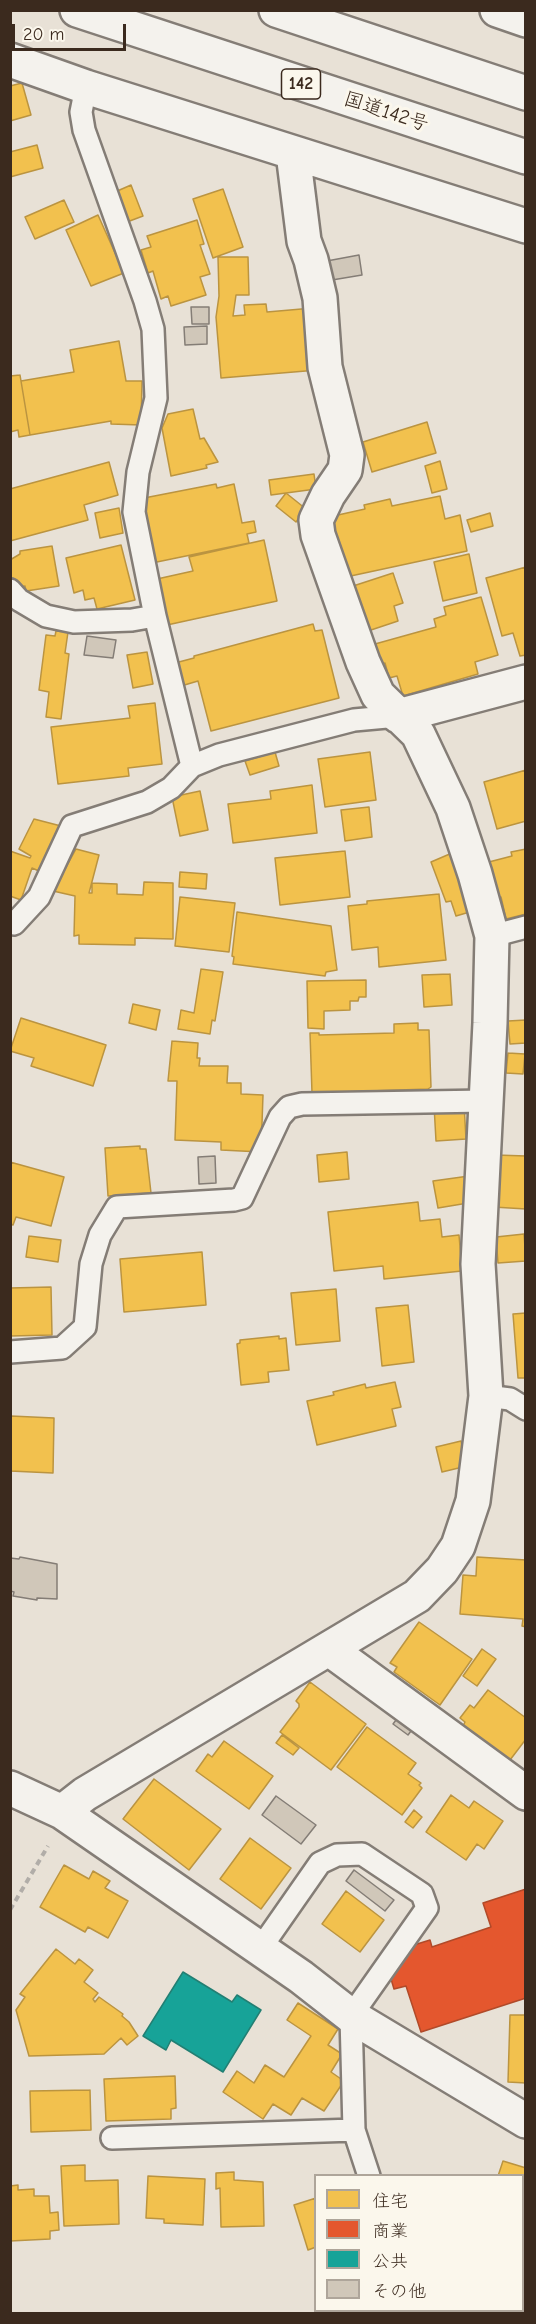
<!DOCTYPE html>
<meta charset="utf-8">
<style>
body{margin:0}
#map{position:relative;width:536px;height:2324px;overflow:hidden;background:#e8e1d6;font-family:"Comic Neue","Klee One",sans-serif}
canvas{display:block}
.frame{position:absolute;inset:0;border:12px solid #3b2a1e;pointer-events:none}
.legend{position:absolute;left:314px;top:2174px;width:210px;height:138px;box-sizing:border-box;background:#fbf7ec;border:2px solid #aea59a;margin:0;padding:8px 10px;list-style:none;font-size:18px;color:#3b2a1e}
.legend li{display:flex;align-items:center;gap:12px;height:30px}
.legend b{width:30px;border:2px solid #aea59a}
.scale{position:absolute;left:12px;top:24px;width:114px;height:27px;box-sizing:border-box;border:3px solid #3b2a1e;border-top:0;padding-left:8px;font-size:18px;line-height:21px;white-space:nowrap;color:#3b2a1e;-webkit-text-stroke:4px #fbf7ec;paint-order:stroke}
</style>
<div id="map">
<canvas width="536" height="2324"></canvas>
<div class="frame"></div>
<ul class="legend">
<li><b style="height:16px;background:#f2c14e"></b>住宅</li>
<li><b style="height:16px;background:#e4572e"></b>商業</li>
<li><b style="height:16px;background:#17a398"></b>公共</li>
<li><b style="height:16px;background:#d0c7b9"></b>その他</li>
</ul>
<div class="scale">20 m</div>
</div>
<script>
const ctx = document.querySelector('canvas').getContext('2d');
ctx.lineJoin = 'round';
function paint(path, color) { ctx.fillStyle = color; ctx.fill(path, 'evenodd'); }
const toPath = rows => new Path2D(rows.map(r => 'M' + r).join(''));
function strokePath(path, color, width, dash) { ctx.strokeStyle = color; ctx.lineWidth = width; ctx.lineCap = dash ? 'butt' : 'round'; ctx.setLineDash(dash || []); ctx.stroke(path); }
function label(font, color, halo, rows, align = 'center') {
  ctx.font = font + ' "Comic Neue","Klee One",sans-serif'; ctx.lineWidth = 6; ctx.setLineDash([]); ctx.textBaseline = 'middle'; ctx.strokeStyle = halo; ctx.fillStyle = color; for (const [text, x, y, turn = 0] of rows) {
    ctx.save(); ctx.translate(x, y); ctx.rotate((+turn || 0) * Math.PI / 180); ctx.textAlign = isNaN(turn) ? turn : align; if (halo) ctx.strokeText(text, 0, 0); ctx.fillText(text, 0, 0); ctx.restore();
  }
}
const homes = toPath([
 [22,83,31,115,10,121,10,86,22,83],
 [37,145,43,168,10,177,10,152,37,145],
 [131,185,143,216,127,222,115,192,131,185],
 [223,189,243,247,213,258,193,199,223,189],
 [64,200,74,222,35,239,25,217,64,200],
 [98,215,124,273,91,286,66,230,98,215],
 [197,220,204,244,200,245,210,274,200,277,206,295,171,306,168,296,161,299,153,271,148,273,141,250,151,247,147,236,197,220],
 [218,257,248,257,249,295,236,295,233,316,245,315,244,305,266,304,267,312,313,308,318,370,221,378,216,317,219,296,218,257],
 [119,341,126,381,142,381,141,425,111,424,111,421,30,435,21,381,74,372,70,350,119,341],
 [20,375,30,435,19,437,18,430,10,432,10,376,20,375],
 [193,409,200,439,204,438,218,462,206,465,207,468,171,476,162,428,168,414,193,409],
 [427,422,436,453,372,472,363,442,427,422],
 [440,461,447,489,432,493,425,466,440,461],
 [109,462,118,495,84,505,88,520,10,541,10,489,109,462],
 [314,474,316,489,271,495,269,480,314,474],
 [216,484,217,488,234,484,242,523,254,521,256,532,247,534,249,543,152,563,139,499,216,484],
 [286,493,306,509,296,522,276,506,286,493],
 [440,496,445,519,460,515,467,551,346,577,329,517,365,509,364,505,390,499,392,506,440,496],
 [119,508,123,533,100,538,95,513,119,508],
 [490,513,493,526,471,532,467,520,490,513],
 [264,540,277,601,167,625,157,579,193,571,189,557,264,540],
 [121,545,135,600,97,609,94,598,85,600,83,590,74,593,66,558,121,545],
 [52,546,59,586,26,591,25,586,19,587,10,576,10,560,20,554,20,551,52,546],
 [469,554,477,593,443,601,434,562,469,554],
 [526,567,526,655,520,656,513,633,502,636,486,578,526,567],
 [393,573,403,603,394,606,398,621,362,633,347,588,393,573],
 [481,597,498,655,475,662,478,674,403,696,397,676,389,678,385,663,381,664,375,644,436,627,434,619,446,615,444,607,481,597],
 [313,624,315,631,322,630,339,698,211,731,198,681,181,686,175,663,194,658,194,656,313,624],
 [56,631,68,632,65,653,69,654,61,719,46,717,49,692,39,690,46,635,55,636,56,631],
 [147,652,153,684,133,688,127,655,147,652],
 [155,703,162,764,128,768,129,776,58,784,51,727,130,718,128,706,155,703],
 [275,752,279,766,250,775,245,761,275,752],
 [370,752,376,800,325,807,318,759,370,752],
 [526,770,526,821,497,829,484,782,526,770],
 [312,785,317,833,233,843,228,804,271,799,270,791,312,785],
 [200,791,208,830,180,836,172,797,200,791],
 [369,807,372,837,345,841,341,810,369,807],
 [34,819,61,826,39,871,32,868,21,900,10,896,10,851,30,858,31,856,19,849,34,819],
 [76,849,99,855,89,893,92,893,92,883,117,884,117,894,143,895,144,882,173,883,173,939,135,938,135,945,79,944,79,935,74,936,75,896,53,891,76,849],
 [526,849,526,914,506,919,501,897,494,899,485,863,512,856,511,852,526,849],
 [345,851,350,897,280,905,275,858,345,851],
 [452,853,473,911,456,916,451,901,446,902,431,862,452,853],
 [180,872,207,874,206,889,179,887,180,872],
 [439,894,446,960,379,967,378,947,352,950,348,906,367,904,367,901,439,894],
 [180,897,235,903,229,952,175,946,180,897],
 [237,912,331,926,337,970,326,972,325,976,233,964,234,957,232,956,237,912],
 [201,969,223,972,215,1021,212,1020,210,1034,178,1029,181,1010,194,1013,201,969],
 [450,974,452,1005,424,1007,422,975,450,974],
 [366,980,366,997,359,997,358,1001,350,1001,350,1010,324,1011,324,1029,308,1028,307,981,366,980],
 [133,1004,160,1010,156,1030,129,1023,133,1004],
 [21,1018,106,1045,93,1086,31,1066,34,1058,10,1051,21,1018],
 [526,1020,526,1043,510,1044,508,1021,526,1020],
 [418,1023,418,1030,429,1030,431,1087,428,1089,312,1093,310,1033,319,1033,319,1035,394,1033,394,1024,418,1023],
 [172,1041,198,1043,197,1058,200,1058,199,1066,228,1066,227,1083,241,1083,241,1094,263,1095,261,1152,221,1150,221,1142,175,1140,177,1081,168,1081,172,1041],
 [508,1053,525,1054,523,1074,506,1073,508,1053],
 [464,1104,466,1139,436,1141,434,1105,464,1104],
 [140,1146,140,1149,146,1149,151,1193,108,1196,105,1148,140,1146],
 [347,1152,349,1179,319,1182,317,1155,347,1152],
 [496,1155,526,1156,526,1209,493,1207,496,1155],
 [10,1162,64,1177,51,1226,16,1217,13,1225,10,1224,10,1162],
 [469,1176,468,1203,438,1208,433,1181,469,1176],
 [418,1202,420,1221,440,1219,442,1237,459,1235,462,1271,384,1279,383,1266,334,1271,328,1212,418,1202],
 [524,1234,526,1261,498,1263,496,1237,524,1234],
 [29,1236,61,1240,58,1262,26,1257,29,1236],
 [202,1252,206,1305,124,1312,120,1259,202,1252],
 [51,1287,52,1335,10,1336,10,1288,51,1287],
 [336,1289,340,1341,296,1345,291,1293,336,1289],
 [408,1305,414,1362,382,1366,376,1308,408,1305],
 [526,1313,526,1378,518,1378,513,1314,526,1313],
 [279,1336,279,1339,286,1338,289,1370,268,1372,269,1382,241,1385,237,1344,240,1343,240,1340,279,1336],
 [395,1382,401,1407,392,1409,396,1426,317,1445,307,1401,334,1395,333,1392,365,1384,366,1388,395,1382],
 [11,1416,54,1418,53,1473,10,1471,11,1416],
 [461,1441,467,1466,442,1472,436,1447,461,1441],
 [477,1557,526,1560,526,1627,522,1626,523,1619,460,1614,463,1575,476,1576,477,1557],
 [419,1622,472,1659,440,1705,394,1672,397,1667,390,1663,419,1622],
 [482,1649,496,1659,477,1686,463,1676,482,1649],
 [310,1682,366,1724,331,1770,280,1732,299,1707,299,1704,296,1701,310,1682],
 [488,1690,526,1718,526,1739,510,1760,463,1726,465,1722,460,1718,470,1705,474,1708,488,1690],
 [367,1727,416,1763,408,1774,421,1783,419,1785,422,1788,402,1815,337,1767,367,1727],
 [282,1735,299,1748,293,1755,276,1743,282,1735],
 [224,1741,273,1776,249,1809,196,1771,208,1754,212,1757,224,1741],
 [154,1779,221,1829,189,1870,123,1819,154,1779],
 [451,1795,469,1808,474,1801,503,1821,484,1849,477,1844,466,1860,426,1832,451,1795],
 [414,1810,422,1817,413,1828,405,1822,414,1810],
 [250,1838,291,1868,261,1909,220,1879,250,1838],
 [64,1865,89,1879,93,1871,110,1881,105,1888,128,1901,108,1938,88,1927,85,1932,40,1907,64,1865],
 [346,1891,384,1920,360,1952,322,1924,346,1891],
 [56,1949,75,1964,79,1959,93,1970,84,1982,98,1993,93,1999,95,2002,99,1997,123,2014,122,2016,129,2022,138,2036,127,2045,121,2038,104,2054,29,2056,16,2010,25,1997,20,1994,56,1949],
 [298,2003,338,2029,328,2045,342,2054,331,2072,344,2081,324,2111,302,2098,291,2115,273,2104,263,2119,223,2092,237,2071,254,2083,265,2065,284,2077,311,2036,287,2020,298,2003],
 [510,2015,526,2015,526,2083,508,2082,510,2015],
 [175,2076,176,2108,171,2109,171,2119,106,2121,104,2079,175,2076],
 [90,2090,91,2130,31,2132,30,2091,90,2090],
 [503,2161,526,2168,526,2243,522,2242,522,2176,498,2176,503,2161],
 [85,2165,85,2181,118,2180,119,2224,64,2226,61,2166,85,2165],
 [234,2172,234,2180,263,2182,264,2226,221,2227,220,2188,216,2189,216,2173,234,2172],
 [148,2176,205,2179,203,2225,164,2223,164,2219,146,2218,148,2176],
 [18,2185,18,2190,34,2189,34,2196,49,2196,50,2213,58,2212,59,2230,50,2231,50,2239,10,2241,10,2186,18,2185],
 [316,2198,316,2247,308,2250,294,2205,316,2198],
 [349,2310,378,2310,379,2314,341,2314,349,2310],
 [438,2310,520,2310,520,2314,438,2314,438,2310]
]);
const shops = toPath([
 [526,1889,526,1998,421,2032,406,1986,394,1989,385,1959,401,1949,430,1940,432,1947,491,1927,483,1903,526,1889]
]);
const public = toPath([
 [183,1972,232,2002,237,1995,261,2010,223,2072,171,2040,166,2050,143,2036,183,1972]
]);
const building = toPath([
 [359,255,362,275,320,282,316,263,359,255],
 [191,307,209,307,209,324,192,324,191,307],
 [207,326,207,344,185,345,184,327,207,326],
 [87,636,116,640,113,658,84,655,87,636],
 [215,1156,216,1183,199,1184,198,1157,215,1156],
 [20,1557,57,1564,57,1599,37,1598,37,1600,13,1596,14,1592,10,1591,10,1558,19,1559,20,1557],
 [399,1716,414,1727,408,1735,393,1724,399,1716],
 [276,1796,316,1825,301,1844,262,1815,276,1796],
 [354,1870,394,1900,385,1911,346,1881,354,1870]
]);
const path = toPath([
 [10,1910,48,1846]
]);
const lane = toPath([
 [86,87,81,112,84,130,145,301,153,329,156,398,138,472,134,512,155,616],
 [10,590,19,600,46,616,74,622,132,620,155,616,192,766,219,755,354,720,398,716],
 [10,922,14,924,39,897,72,826,147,802,171,788,192,766],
 [492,936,526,927],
 [10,1352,62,1348,85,1327,91,1264,100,1235,117,1207,234,1200,242,1198,280,1117,289,1107,302,1104,486,1101],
 [486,1396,510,1399,526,1409],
 [260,1949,320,1863,337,1855,362,1854,422,1894,427,1908,351,2016,354,2130,369,2176],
 [112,2138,354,2130],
 [415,2310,416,2314]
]);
const street = toPath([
 [497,10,526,20],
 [10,60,86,87,526,226],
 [398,716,526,682],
 [329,1649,526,1793],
 [10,1788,62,1812,301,1977,351,2016,526,2121],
 [62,1812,85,1794,417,1596,442,1570,458,1546,473,1501,486,1396,478,1264,490,1023,492,936,475,874,453,808,418,734,378,695,363,662,318,535,316,520,328,495,345,470,347,455,325,367,320,298,311,260,304,241,293,153]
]);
const highway = toPath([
 [77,10,526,157],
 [276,10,526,93]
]);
const shields = [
 [301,84,39]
];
const shieldNames = [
 ["142",301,84]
];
const streetNames = [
 ["国道142号",386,112,18]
];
paint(homes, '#f2c14e');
strokePath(homes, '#bb9440', 1.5);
paint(shops, '#e4572e');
strokePath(shops, '#b14a29', 1.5);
paint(public, '#17a398');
strokePath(public, '#227f73', 1.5);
paint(building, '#d0c7b9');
strokePath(building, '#847d76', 1.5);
strokePath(lane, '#847d76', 26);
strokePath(street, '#847d76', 38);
strokePath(highway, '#847d76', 38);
strokePath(path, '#b1ada8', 4, [6, 4.5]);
strokePath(lane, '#f4f2ed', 21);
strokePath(street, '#f4f2ed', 33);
strokePath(highway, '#f4f2ed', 33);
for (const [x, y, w] of shields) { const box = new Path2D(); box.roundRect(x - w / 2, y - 15, w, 30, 4.5); ctx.fillStyle = '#fbf7ec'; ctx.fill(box); strokePath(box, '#3b2a1e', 1.5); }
label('bold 18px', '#3b2a1e', null, shieldNames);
label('20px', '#3b2a1e', '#fbf7ec', streetNames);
</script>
